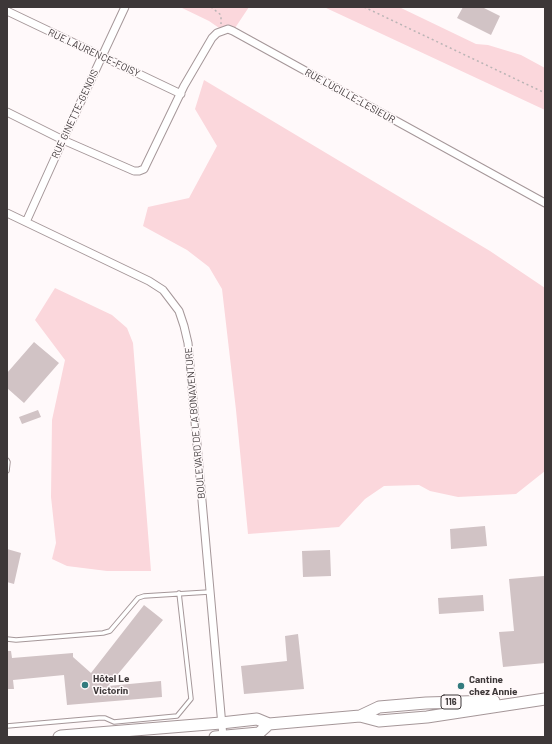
<!DOCTYPE html>
<meta charset="utf-8">
<style>
body{margin:0}
#map{position:relative;width:552px;height:744px;overflow:hidden;background:#fff9fa;font-family:Barlow,sans-serif}
canvas{display:block}
.frame{position:absolute;inset:0;border:8px solid #3d3738;pointer-events:none}
</style>
<div id="map">
<canvas width="552" height="744"></canvas>
<div class="frame"></div>
</div>
<script>
const ctx = document.querySelector('canvas').getContext('2d');
ctx.lineJoin = 'round';
function paint(path, color) { ctx.fillStyle = color; ctx.fill(path, 'evenodd'); }
const toPath = rows => new Path2D(rows.map(r => 'M' + r).join(''));
function strokePath(path, color, width, dash) { ctx.strokeStyle = color; ctx.lineWidth = width; ctx.lineCap = dash ? 'butt' : 'round'; ctx.setLineDash(dash || []); ctx.stroke(path); }
function label(font, color, halo, rows, align = 'center') {
  ctx.font = font + ' Barlow,sans-serif'; ctx.lineWidth = 3; ctx.setLineDash([]); ctx.textBaseline = 'middle'; ctx.strokeStyle = halo; ctx.fillStyle = color; for (const [text, x, y, turn = 0] of rows) {
    ctx.save(); ctx.translate(x, y); ctx.rotate((+turn || 0) * Math.PI / 180); ctx.textAlign = isNaN(turn) ? turn : align; if (halo) ctx.strokeText(text, 0, 0); ctx.fillText(text, 0, 0); ctx.restore();
  }
}
const green = toPath([
 [180,7,249,7,233,31,222,30,209,21],
 [324,7,399,7,476,44,488,45,521,55,545,68,545,110],
 [204,80,490,251,545,288,545,471,516,494,458,497,430,491,419,485,384,486,365,499,339,527,248,534,236,410,222,289,209,267,187,250,143,226,148,207,189,198,217,146,195,109],
 [55,288,112,315,127,328,133,343,151,571,107,571,67,566,52,559,56,543,51,497,52,420,65,360,35,320]
]);
const building = toPath([
 [463,7,482,7,500,16,491,35,457,18],
 [34,342,59,363,24,403,7,388,7,373],
 [38,410,41,417,22,424,19,417],
 [485,526,487,546,451,549,450,529],
 [7,549,21,553,14,584,7,582],
 [330,550,331,576,303,577,302,551],
 [544,576,545,663,503,667,499,632,514,631,509,579],
 [483,595,484,611,439,614,438,598],
 [144,605,163,620,108,686,161,681,162,697,67,705,64,675,13,680,14,689,7,689,7,651,11,651,12,658,73,653,73,657,91,673],
 [298,634,304,689,244,694,241,666,287,661,285,636]
]);
const path = toPath([
 [211,7,221,15,221,24],
 [364,7,545,93]
]);
const lane = toPath([
 [7,460,8,462,7,471],
 [7,639,16,640,103,633,110,631,138,598,144,596,209,592],
 [7,726,99,718,105,718,114,722,177,716,191,699,179,593]
]);
const street = toPath([
 [7,11,181,94],
 [7,112,63,140,134,171,139,171,144,169,184,86,212,38,217,33,228,29,233,31,545,203],
 [7,213,149,281,163,290,179,311,184,326,188,343,223,737],
 [26,222,63,140,125,7]
]);
const primary = toPath([
 [360,716,379,707,426,703,494,701],
 [59,737,61,736,221,723,257,719,269,724,360,716,379,721,427,717,545,699],
 [215,737,259,733,269,724]
]);
const markers = [
 [85,685,4,"#327b7e"],
 [461,686,4,"#327b7e"]
];
const shields = [
 [451,702,20]
];
const shieldNames = [
 ["116",451,702]
];
const streetNames = [
 ["RUE LAURENCE-FOISY",94,53,25],
 ["RUE LUCILLE-LESIEUR",350,96,29],
 ["RUE GINETTE-GENOIS",75,114,-65],
 ["BOULEVARD DE LA BONAVENTURE",195,423,-95]
];
const poiNames = [
 ["Hôtel Le",93,679],
 ["Victorin",93,691],
 ["Cantine",469,680],
 ["chez Annie",469,692]
];
paint(green, '#fbd7dc');
paint(building, '#d1c3c5');
strokePath(lane, '#a59799', 5.5);
strokePath(street, '#a59799', 9);
strokePath(primary, '#a59799', 13);
strokePath(path, '#bab4b5', 1.5, [2, 3]);
strokePath(lane, '#fff', 3.5);
strokePath(street, '#fff', 7);
strokePath(primary, '#fff', 11);
for (const [x, y, r, color] of markers) { const dot = new Path2D(); dot.arc(x, y, r, 0, 2 * Math.PI); ctx.fillStyle = color; ctx.fill(dot); strokePath(dot, '#fff9fa', 1.5); }
for (const [x, y, w] of shields) { const box = new Path2D(); box.roundRect(x - w / 2, y - 7, w, 14, 3); ctx.fillStyle = '#fff9fa'; ctx.fill(box); strokePath(box, '#3d3738', 1); }
label('bold 9px', '#3d3738', null, shieldNames);
label('10px', '#3d3738', '#fff9fa', streetNames);
label('bold 10px', '#3d3738', '#fff9fa', poiNames, 'left');
</script>
